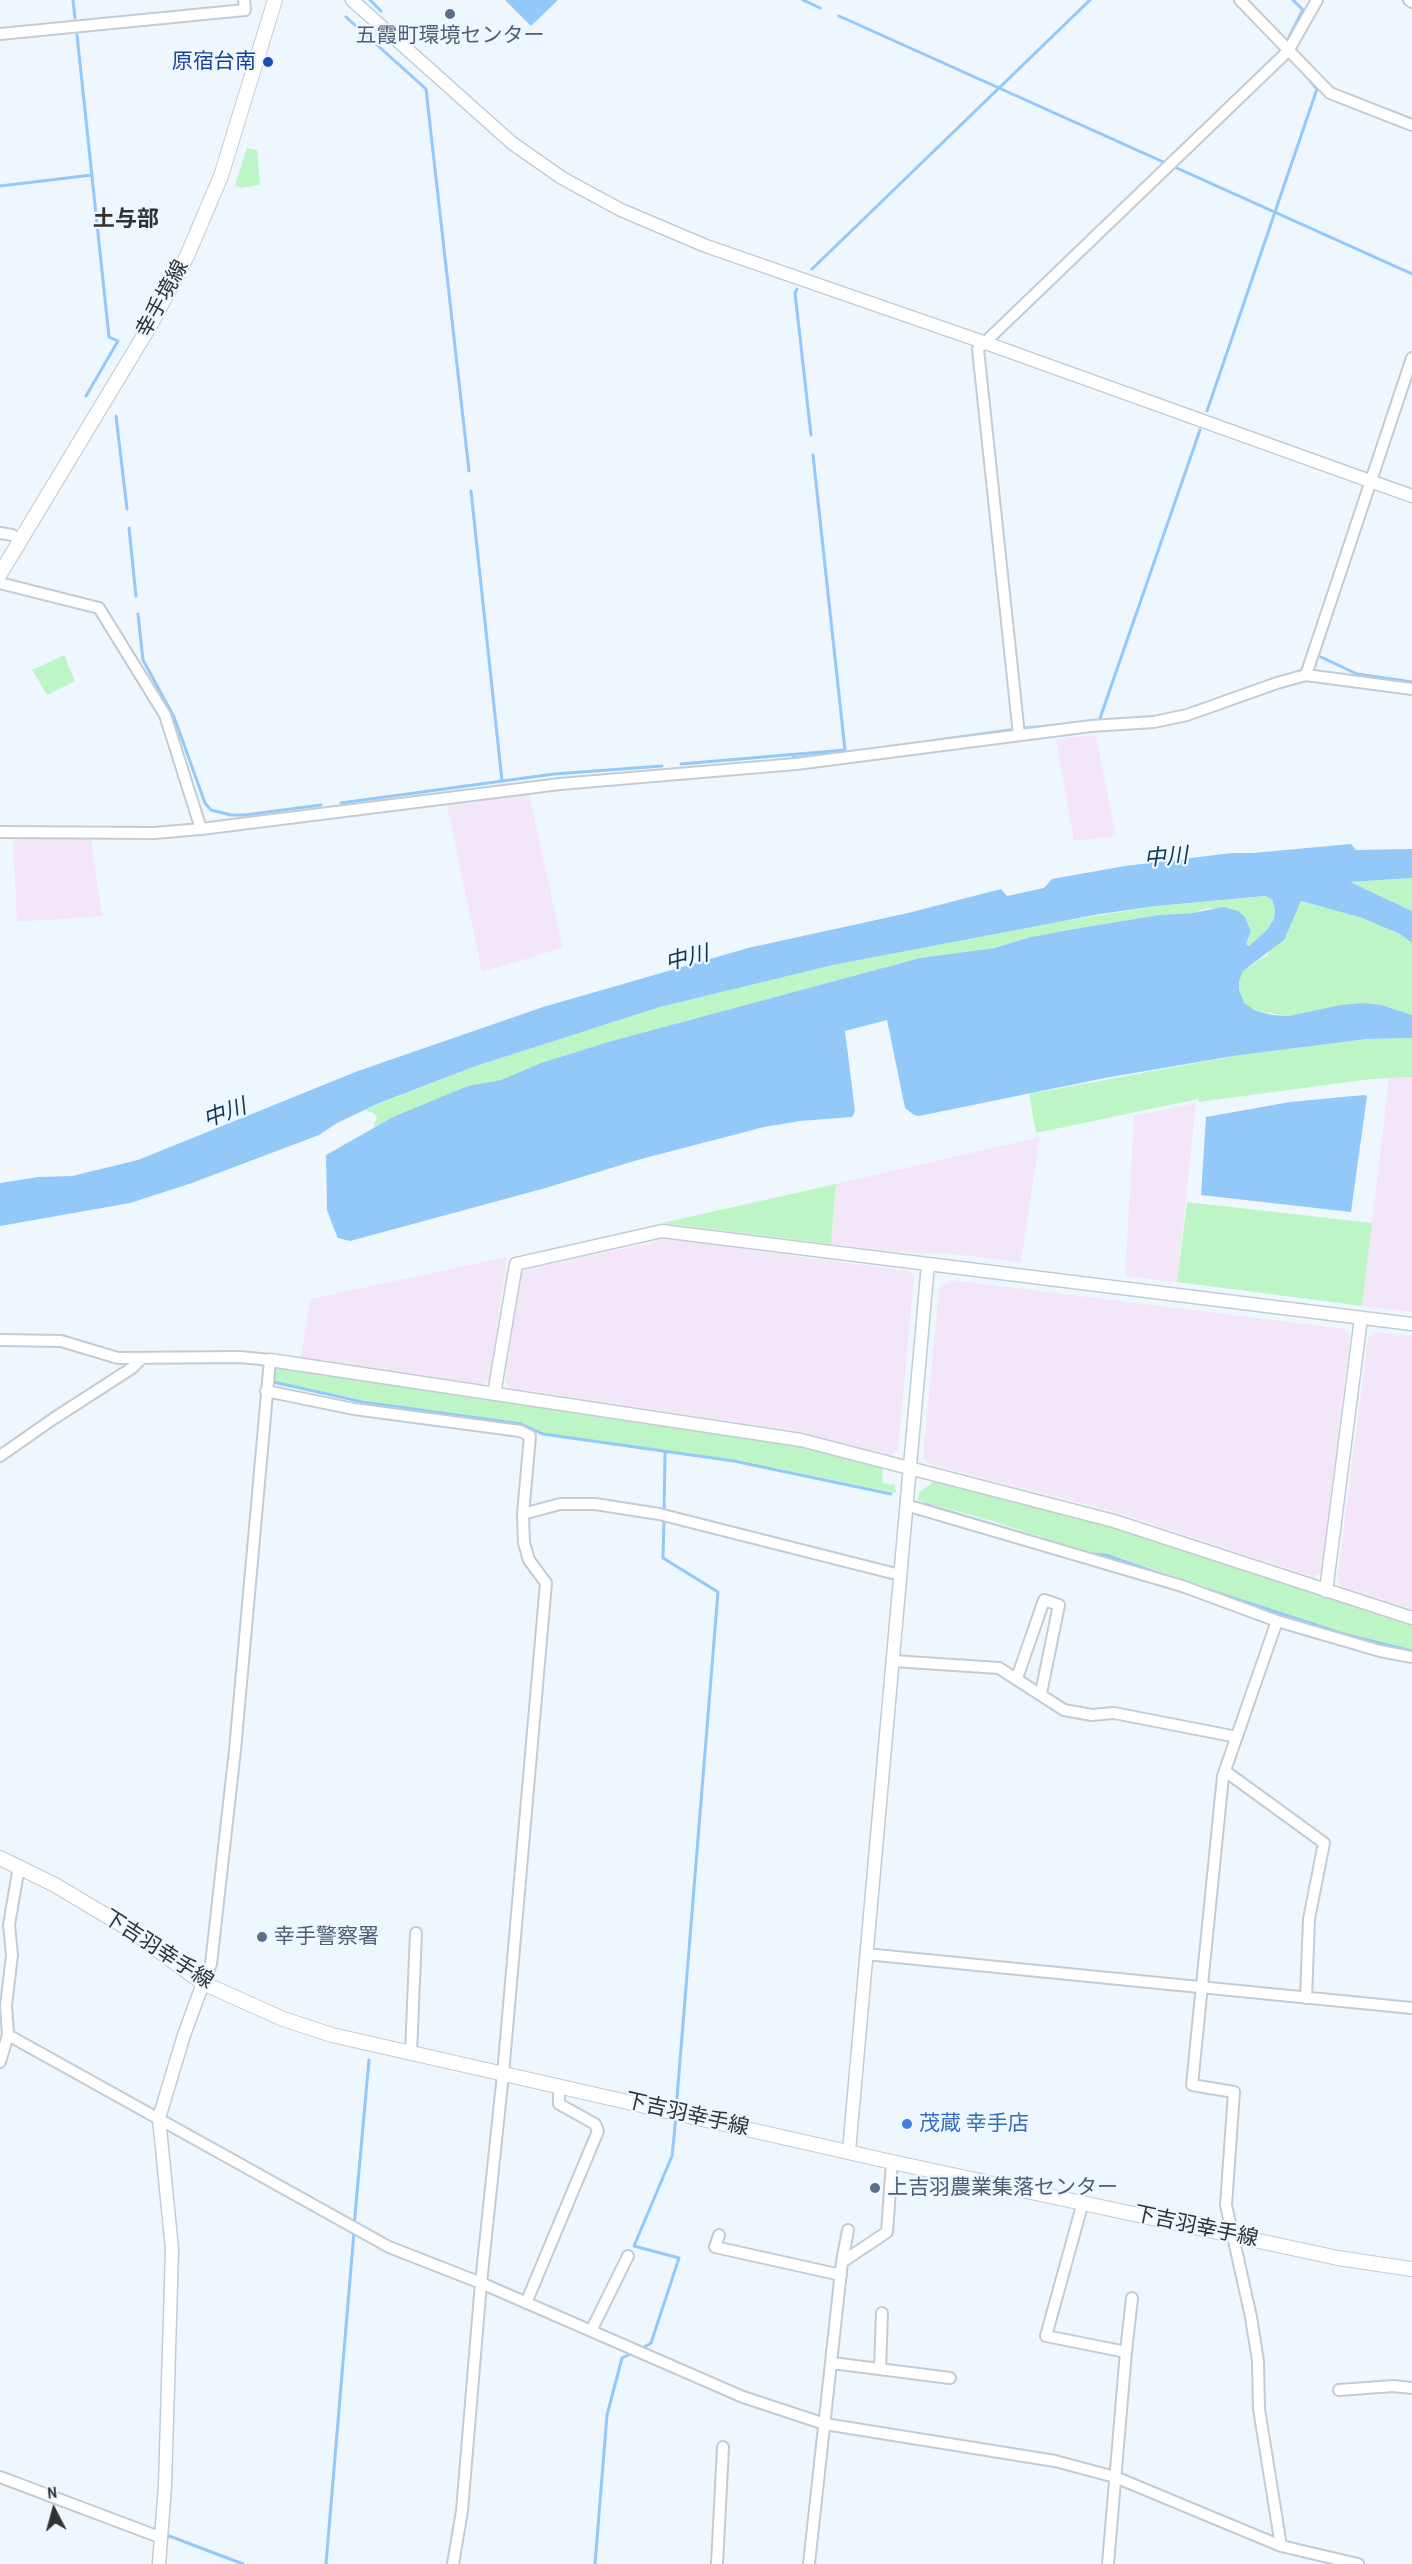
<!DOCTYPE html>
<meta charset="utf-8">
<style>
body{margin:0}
#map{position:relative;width:1412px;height:2564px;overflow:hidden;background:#eef7fe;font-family:"Archivo Narrow",sans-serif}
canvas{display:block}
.north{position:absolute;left:24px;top:2480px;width:60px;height:60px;-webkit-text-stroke:4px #eef7fe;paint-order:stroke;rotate:354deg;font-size:16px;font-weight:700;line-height:24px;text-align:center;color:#2f3336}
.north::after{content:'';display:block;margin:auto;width:21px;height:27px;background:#2f3336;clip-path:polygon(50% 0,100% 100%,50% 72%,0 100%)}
</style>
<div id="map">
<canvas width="1412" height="2564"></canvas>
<div class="north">N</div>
</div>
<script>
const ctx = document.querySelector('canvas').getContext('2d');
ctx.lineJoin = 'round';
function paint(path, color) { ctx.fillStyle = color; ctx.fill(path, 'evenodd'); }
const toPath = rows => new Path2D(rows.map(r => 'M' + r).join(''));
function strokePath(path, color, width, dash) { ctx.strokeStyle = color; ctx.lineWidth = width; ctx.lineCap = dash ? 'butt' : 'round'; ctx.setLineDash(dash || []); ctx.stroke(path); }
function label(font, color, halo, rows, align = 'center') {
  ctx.font = font + ' "Archivo Narrow","Noto Sans JP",sans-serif'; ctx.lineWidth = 4.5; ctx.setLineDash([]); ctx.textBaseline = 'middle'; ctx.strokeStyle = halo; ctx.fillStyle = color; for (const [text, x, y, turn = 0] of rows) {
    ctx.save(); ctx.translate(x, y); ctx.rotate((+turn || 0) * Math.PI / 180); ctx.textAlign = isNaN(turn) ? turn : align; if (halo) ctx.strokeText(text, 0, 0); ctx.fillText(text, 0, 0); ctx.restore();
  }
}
const industrial = toPath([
 [1096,735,1116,836,1074,841,1056,739],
 [529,794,563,948,482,972,447,806],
 [13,839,91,839,102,916,17,922],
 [1412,1077,1412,1312,1362,1306,1389,1078],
 [1196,1103,1177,1282,1125,1276,1134,1116],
 [1040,1137,1021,1262,942,1253,916,1254,831,1244,836,1184],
 [666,1239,909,1271,914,1277,898,1451,890,1455,796,1431,510,1388,505,1381,520,1275,526,1270],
 [507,1257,490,1378,482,1384,301,1357,310,1299],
 [951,1280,1345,1329,1350,1336,1321,1572,1313,1577,1119,1513,928,1464,923,1458,939,1289],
 [1375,1332,1412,1336,1412,1609,1340,1586,1337,1579,1368,1338]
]);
const green = toPath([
 [247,148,257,150,260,185,241,188,235,185],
 [64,655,75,681,47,695,32,670],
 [1412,878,1412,911,1348,882],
 [1266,896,1272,899,1275,910,1274,919,1267,930,1249,946,1246,944,1251,931,1245,917,1208,908,1193,913,1159,915,1074,929,1031,937,994,948,920,958,608,1042,541,1063,501,1080,468,1086,375,1127,374,1124,377,1118,374,1113,368,1112,366,1109,476,1066,660,1007,833,965,1057,922,1157,906],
 [1300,901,1362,918,1400,934,1412,943,1412,1015,1382,1005,1289,1016,1256,1011,1244,1003,1239,988,1238,981,1243,971,1267,955,1293,916],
 [1412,1038,1412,1077,1371,1079,1199,1102,1198,1099,1036,1133,1029,1094,1233,1056,1367,1039],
 [836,1184,831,1244,662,1223],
 [1187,1202,1372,1223,1362,1306,1177,1282],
 [277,1367,803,1447,883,1468,882,1483,895,1485,896,1493,742,1461,543,1433,521,1423,374,1402,271,1381,272,1371],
 [934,1481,1105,1525,1412,1624,1412,1650,1342,1633,1105,1553,1090,1553,995,1522,917,1500,920,1492]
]);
const water = toPath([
 [505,0,558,0,531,26],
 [1351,844,1356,850,1412,849,1412,878,1350,882,1412,911,1412,943,1400,934,1362,918,1301,901,1284,940,1243,971,1239,981,1239,989,1244,1003,1256,1011,1273,1015,1289,1016,1341,1005,1364,1003,1382,1005,1412,1015,1412,1038,1367,1039,1233,1056,1105,1078,919,1116,914,1115,905,1108,887,1020,845,1031,855,1111,852,1117,800,1121,764,1127,641,1159,542,1189,350,1241,338,1238,334,1229,327,1210,326,1155,393,1117,468,1086,501,1080,541,1063,608,1042,920,958,994,948,1031,937,1074,929,1159,915,1193,913,1223,907,1238,911,1245,917,1251,931,1246,944,1249,946,1267,930,1274,919,1275,910,1272,899,1265,896,1157,906,1100,914,833,965,660,1007,476,1066,377,1104,337,1123,319,1135,192,1183,130,1203,0,1226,0,1183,38,1177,72,1176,138,1160,358,1071,543,1007,748,948,908,913,1001,889,1007,896,1044,888,1052,879,1125,866,1232,853,1253,853],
 [1364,1095,1367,1096,1351,1212,1201,1195,1206,1117,1290,1102]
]);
const stream = toPath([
 [73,0,75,18],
 [370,0,381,11],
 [803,0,820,8],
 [839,16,1412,274],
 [346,17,426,89,469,471],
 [77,35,109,337,118,341,86,396],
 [1289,37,1303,10,1293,0],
 [0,186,92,175],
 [812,269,1090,0],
 [797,289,795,293,811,435],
 [1207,411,1317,89,1302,71],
 [116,416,127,509],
 [471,491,502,781],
 [129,528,136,596],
 [138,614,143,660,174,717,205,803,211,810,231,815,245,815,321,805],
 [1321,657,1357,674,1412,682],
 [1099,721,1200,430],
 [1026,728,1069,724],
 [938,740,1010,730],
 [793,755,794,758,830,754],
 [681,764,845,750,813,455],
 [341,803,554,774,662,766],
 [273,1382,363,1402,521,1424,543,1434,734,1461,891,1494],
 [924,1504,1054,1543],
 [664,1513,665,1452],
 [664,1519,663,1558,718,1592,676,2110],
 [1089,1554,1106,1555,1169,1577],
 [1206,1589,1343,1634,1412,1651],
 [354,2226,369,2060],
 [641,2349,651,2343,679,2258,634,2246,672,2156,676,2117],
 [164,2534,243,2564],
 [326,2564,354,2232],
 [595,2564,607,2415,622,2358,632,2353]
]);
const minor = toPath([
 [1240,0,1330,93,1412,125],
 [1409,0,1412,2],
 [0,34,245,10,244,0],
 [0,533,12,535,21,540],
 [0,583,99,608,165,715,201,829],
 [1306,675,1412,358],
 [1019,735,978,349,1288,51,1317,0],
 [0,832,154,833,201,829,560,784,796,764,1091,726,1154,722,1187,715,1277,683,1306,675,1412,689],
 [0,1340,61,1341,118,1358,240,1357,270,1360,235,1750,211,1964,203,1983],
 [266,1391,354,1409,520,1431,530,1436,523,1514,524,1543,529,1560,546,1583,503,2074,481,2283,462,2511,453,2564],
 [0,1456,53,1419,132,1368,141,1359],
 [906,1505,1182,1586,1277,1621,1380,1651,1412,1657],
 [523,1514,560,1504,595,1504,659,1514,900,1575],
 [1277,1621,1223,1776,1192,2085,1234,2092,1226,2205,1251,2317,1258,2361,1259,2409,1281,2546],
 [893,1661,999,1668,1064,1710,1092,1715,1114,1713,1237,1737],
 [1017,1678,1044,1600,1059,1605,1041,1693],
 [1225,1771,1324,1843,1309,1919,1306,1998],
 [866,1954,1412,2008],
 [8,2035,389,2247,481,2283,743,2397,825,2424,1055,2461,1115,2477,1281,2546,1358,2564],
 [411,2053,416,1933],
 [0,2062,8,2035,6,2006,12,1955,9,1925,19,1866],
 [1083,2202,1046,2336,1126,2352,1108,2564],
 [719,2235,715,2247,841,2275],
 [842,2262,848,2230],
 [526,2303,598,2131,595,2124,559,2104,559,2087],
 [591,2331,628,2256],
 [1126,2352,1132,2298],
 [832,2363,950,2378],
 [880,2369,882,2313],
 [1339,2390,1393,2386,1412,2388],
 [0,2477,162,2538],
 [717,2564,723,2447],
 [809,2564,842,2262,887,2232,892,2162]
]);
const tertiary = toPath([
 [352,0,512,143,562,178,621,210,706,246,983,342,1412,496],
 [270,1360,801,1440,1114,1521,1412,1618],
 [494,1394,516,1264,662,1231,1412,1324],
 [1326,1591,1361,1318],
 [849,2151,928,1264],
 [159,2564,165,2486,172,2249,159,2118,184,2035,203,1983]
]);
const secondary = toPath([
 [0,574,151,324,187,256,221,176,275,0],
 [0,1858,55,1885,129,1929,203,1983,283,2019,332,2035,892,2162,1338,2258,1412,2269]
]);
const markers = [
 [450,14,6,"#5c6f8a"],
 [268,62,6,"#1a4fb4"],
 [262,1937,6,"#5c6f8a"],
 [907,2124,6,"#3f7fe0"],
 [875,2188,6,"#5c6f8a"]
];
const serviceNames = [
 ["五霞町環境センター",450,36,"center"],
 ["幸手警察署",274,1937],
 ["上吉羽農業集落センター",887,2188]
];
const transitNames = [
 ["原宿台南",256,62]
];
const streetNames = [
 ["幸手境線",163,299,-61],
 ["下吉羽幸手線",158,1950,33],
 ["下吉羽幸手線",687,2115,13],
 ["下吉羽幸手線",1196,2227,12]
];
const shopNames = [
 ["茂蔵 幸手店",919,2124]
];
const neighbourhoodNames = [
 ["土与部",126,220]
];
const waterNames = [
 ["中川",1166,858,-5],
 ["中川",687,959,-14],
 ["中川",225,1114,-20]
];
paint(industrial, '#f4e6f9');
paint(green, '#bef5c6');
paint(water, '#93c9f9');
strokePath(stream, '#93c9f9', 3);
strokePath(minor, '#c3ccd3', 14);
strokePath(tertiary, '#c3ccd3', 15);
strokePath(secondary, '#c3ccd3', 16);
strokePath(minor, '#fff', 10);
strokePath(tertiary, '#fff', 12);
strokePath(secondary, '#fff', 14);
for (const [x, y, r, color] of markers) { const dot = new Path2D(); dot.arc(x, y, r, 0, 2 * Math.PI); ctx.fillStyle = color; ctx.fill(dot); strokePath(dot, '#eef7fe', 2); }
label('21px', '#4e5e75', '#eef7fe', serviceNames, 'left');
label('21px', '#164399', '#eef7fe', transitNames, 'right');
label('21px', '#2f3336', '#eef7fe', streetNames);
label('21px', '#366cbe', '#eef7fe', shopNames, 'left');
label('bold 22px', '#2f3336', '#eef7fe', neighbourhoodNames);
label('italic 22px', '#0c3554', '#eef7fe', waterNames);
</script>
